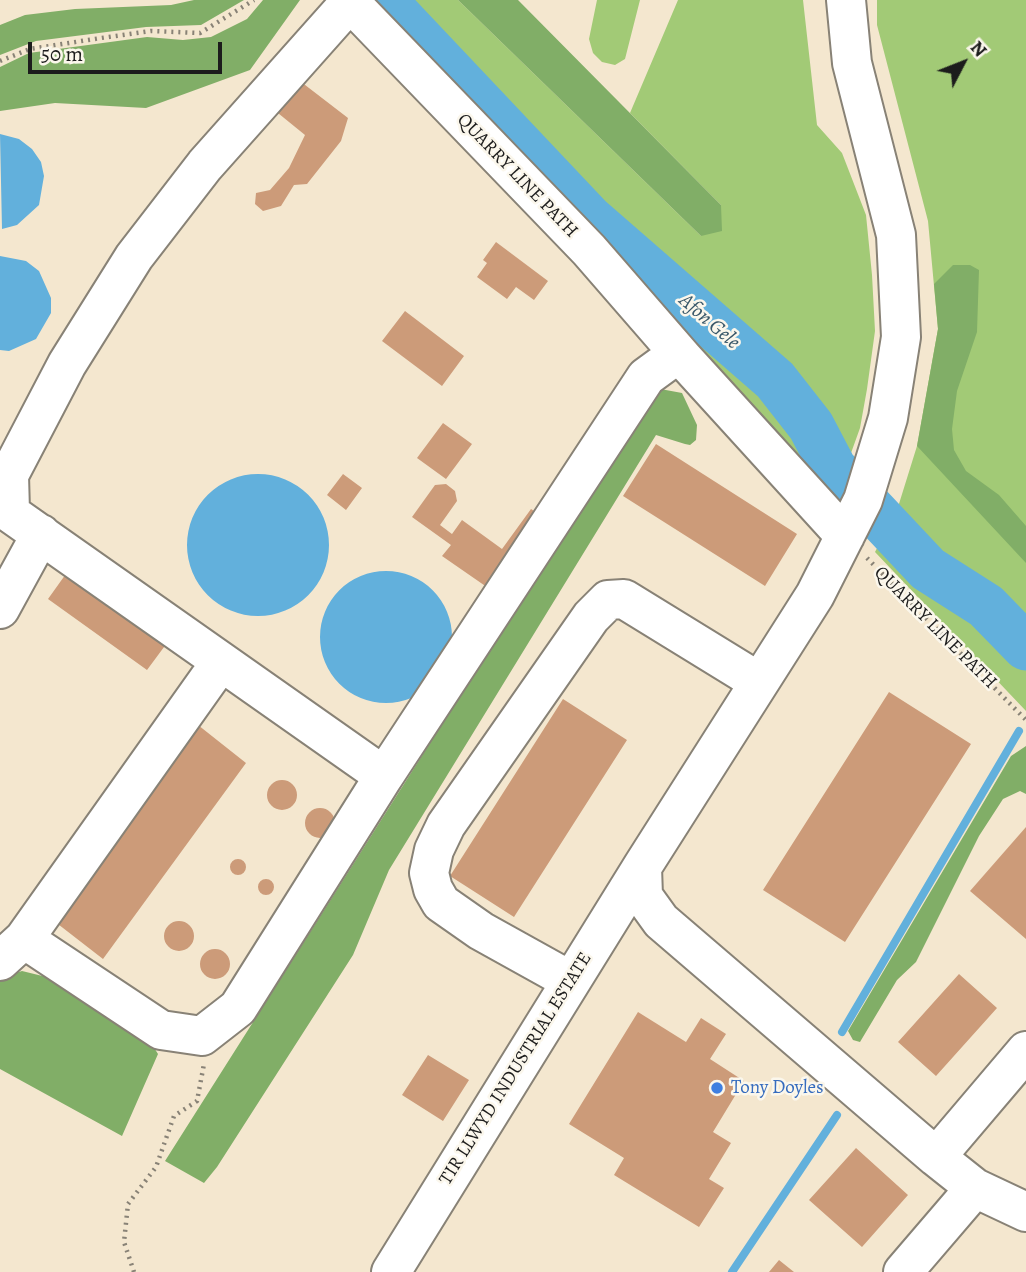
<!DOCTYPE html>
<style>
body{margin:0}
#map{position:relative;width:1026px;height:1272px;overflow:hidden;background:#f4e7cf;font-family:Alegreya,serif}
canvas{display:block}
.north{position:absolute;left:928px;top:28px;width:70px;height:70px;-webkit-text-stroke:5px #fbf7ec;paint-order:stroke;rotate:48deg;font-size:19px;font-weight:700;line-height:28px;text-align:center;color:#1c1c1c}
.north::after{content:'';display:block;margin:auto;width:24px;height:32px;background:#1c1c1c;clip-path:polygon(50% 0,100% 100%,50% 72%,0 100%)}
.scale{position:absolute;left:28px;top:42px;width:194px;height:32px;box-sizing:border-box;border:4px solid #1c1c1c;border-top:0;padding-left:9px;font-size:21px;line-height:24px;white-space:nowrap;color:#1c1c1c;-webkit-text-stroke:5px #fbf7ec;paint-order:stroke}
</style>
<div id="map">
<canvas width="1026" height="1272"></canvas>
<div class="north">N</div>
<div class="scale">50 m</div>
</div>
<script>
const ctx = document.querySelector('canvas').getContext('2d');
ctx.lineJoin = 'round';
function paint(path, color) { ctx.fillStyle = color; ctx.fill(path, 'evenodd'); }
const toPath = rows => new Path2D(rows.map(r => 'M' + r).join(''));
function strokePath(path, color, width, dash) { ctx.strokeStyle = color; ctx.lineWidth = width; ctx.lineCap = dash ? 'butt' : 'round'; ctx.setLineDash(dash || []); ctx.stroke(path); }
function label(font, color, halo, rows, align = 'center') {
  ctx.font = font + ' Alegreya,serif'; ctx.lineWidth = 5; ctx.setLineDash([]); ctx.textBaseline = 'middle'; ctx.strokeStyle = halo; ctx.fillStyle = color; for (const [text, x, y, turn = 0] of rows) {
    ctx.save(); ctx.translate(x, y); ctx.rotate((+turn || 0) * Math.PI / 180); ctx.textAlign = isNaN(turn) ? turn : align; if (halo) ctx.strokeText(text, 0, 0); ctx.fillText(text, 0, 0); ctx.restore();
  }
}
const green = toPath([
 [363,0,458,0,701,236,721,205,630,113,678,0,803,0,817,125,842,153,866,215,872,275,875,331,867,389,860,428,832,506],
 [597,0,640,0,625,59,615,65,602,62,593,53,589,39],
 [877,0,1026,0,1026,711,875,552,898,507,917,446,938,329,928,221,877,25]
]);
const forest = toPath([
 [194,0,244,0,201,25,146,27,36,41,0,55,0,25,25,15,75,9,171,5],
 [263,0,300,0,250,70,146,108,55,103,0,111,0,67,29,53,147,37,183,40,211,37,247,19],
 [458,0,518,0,721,205,722,231,701,236],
 [953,265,970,265,979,270,977,332,957,391,952,429,954,450,966,471,999,495,1026,526,1026,563,917,446,938,329,934,284],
 [655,388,682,393,697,425,696,440,690,445,685,444,656,435,389,870,353,955,217,1167,204,1183,165,1161],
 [1026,746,1026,794,1020,791,1003,799,979,836,916,962,897,980,860,1042,853,1040,848,1031,1011,756],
 [22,971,71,983,144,1032,158,1054,122,1136,0,1069,0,978]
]);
const water = toPath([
 [0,134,19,139,32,149,41,162,44,176,39,205,17,225,2,229],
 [0,256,26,261,39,271,51,298,51,313,36,339,9,351,0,350],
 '187 545a71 71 0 1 1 142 0a71 71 0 1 1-142 0Z',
 '320 637a66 66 0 1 1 132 0a66 66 0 1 1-132 0Z'
]);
const stream = toPath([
 [842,1032,1019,731],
 [732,1272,837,1115]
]);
const river = toPath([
 [383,0,589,218,775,380,811,426,833,468,928,569,986,606,1026,647]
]);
const building = toPath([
 [296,78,348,118,341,141,307,184,294,185,281,206,263,211,255,204,256,193,270,190,289,168,305,135,273,109],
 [496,242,548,281,534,300,516,287,507,299,477,277,487,263,483,260],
 [405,311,464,356,442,386,382,341],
 [443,423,472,444,446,479,417,458],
 [656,444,797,534,765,586,623,496],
 [343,474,362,488,346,510,327,495],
 [446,484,455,491,457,501,440,525,452,534,462,520,502,549,531,509,537,513,494,592,442,556,451,545,412,517,435,485],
 [68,571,167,643,147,670,48,599],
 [889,692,971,744,845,942,763,890],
 [563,699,627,740,514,917,450,876],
 [198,725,246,763,103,959,54,921],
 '267 795a15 15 0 1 1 30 0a15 15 0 1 1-30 0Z',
 '305 823a15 15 0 1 1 30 0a15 15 0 1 1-30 0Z',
 [1026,827,1026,939,970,891],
 '230 867a8 8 0 1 1 16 0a8 8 0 1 1-16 0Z',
 '258 887a8 8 0 1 1 16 0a8 8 0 1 1-16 0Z',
 '164 936a15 15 0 1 1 30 0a15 15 0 1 1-30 0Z',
 '200 964a15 15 0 1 1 30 0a15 15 0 1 1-30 0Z',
 [959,974,997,1008,936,1076,898,1042],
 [638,1012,686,1042,701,1018,726,1034,710,1059,744,1081,713,1132,731,1143,709,1179,724,1188,699,1227,614,1175,624,1158,569,1124],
 [428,1055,469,1080,443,1121,402,1095],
 [856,1148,908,1195,862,1247,809,1200],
 [779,1260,794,1272,769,1272]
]);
const path = toPath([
 [0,61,30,49,101,38,151,31,200,33,254,0],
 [867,558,1026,720],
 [134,1272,124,1242,128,1204,156,1167,174,1116,197,1101,204,1064]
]);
const minor = toPath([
 [348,0,589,250,682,357],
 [846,0,852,63,896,235,901,337,888,418,863,500,815,595,642,867,643,896,661,921,936,1157,975,1188,1026,1212],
 [0,506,384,776,646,377,672,358,682,357,845,536],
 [10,511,9,475,67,364,134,257,205,165,350,2],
 [0,609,41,534],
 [24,939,161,1030,202,1036,238,1008,384,776],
 [0,961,24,939,220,663],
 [571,981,481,931,441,903,433,889,429,873,434,850,446,825,591,617,608,600,624,599,759,682],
 [936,1157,1026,1051],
 [391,1272,642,867],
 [903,1272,975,1188]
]);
const markers = [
 [717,1088,7,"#3f7fe0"]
];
const streetNames = [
 ["QUARRY LINE PATH",517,176,46],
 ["QUARRY LINE PATH",935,628,45],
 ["TIR LLWYD INDUSTRIAL ESTATE",516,1069,-58]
];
const shopNames = [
 ["Tony Doyles",731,1088]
];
const waterNames = [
 ["Afon Gele",709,322,41]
];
paint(green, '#a2ca76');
paint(forest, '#81ae67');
paint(water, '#62b0dc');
strokePath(stream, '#62b0dc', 8);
strokePath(river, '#62b0dc', 47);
paint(building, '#cc9b79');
strokePath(minor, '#888276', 42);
strokePath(path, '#888276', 4.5, [2, 5]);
strokePath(minor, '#fff', 38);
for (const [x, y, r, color] of markers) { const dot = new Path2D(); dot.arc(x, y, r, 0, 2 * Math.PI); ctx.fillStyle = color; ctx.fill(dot); strokePath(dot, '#fbf7ec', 2.5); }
label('19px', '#1c1c1c', '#fbf7ec', streetNames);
label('19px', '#366cbe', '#fbf7ec', shopNames, 'left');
label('italic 21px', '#385769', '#fbf7ec', waterNames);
</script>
